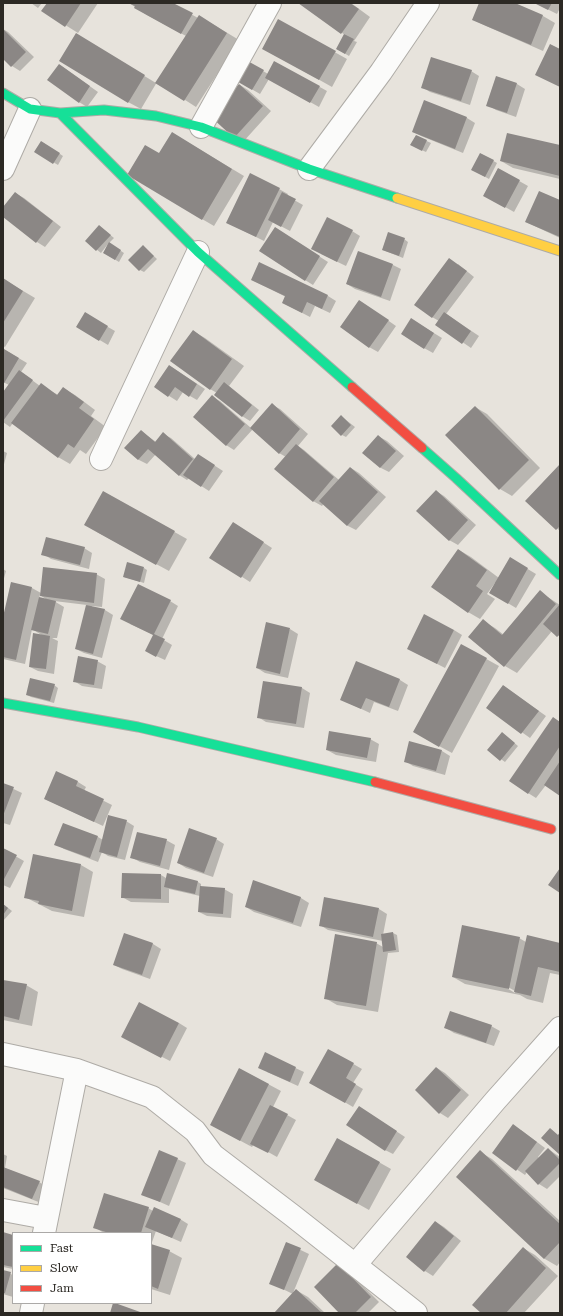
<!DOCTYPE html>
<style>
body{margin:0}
#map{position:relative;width:563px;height:1316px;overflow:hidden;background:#e7e3dc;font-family:"Roboto Serif",serif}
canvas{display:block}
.frame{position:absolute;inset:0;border:4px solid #2c2924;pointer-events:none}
.legend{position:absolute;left:12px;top:1232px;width:140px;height:72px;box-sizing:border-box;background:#fff;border:1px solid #aba9a7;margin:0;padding:5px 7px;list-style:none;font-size:12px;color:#2c2924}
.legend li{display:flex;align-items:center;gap:8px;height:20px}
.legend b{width:20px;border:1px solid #aba9a7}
</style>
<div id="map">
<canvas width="563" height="1316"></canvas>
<div class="frame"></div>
<ul class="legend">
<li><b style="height:5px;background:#16e098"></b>Fast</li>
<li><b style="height:5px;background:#ffcf43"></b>Slow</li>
<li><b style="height:5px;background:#f24e42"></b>Jam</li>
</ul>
</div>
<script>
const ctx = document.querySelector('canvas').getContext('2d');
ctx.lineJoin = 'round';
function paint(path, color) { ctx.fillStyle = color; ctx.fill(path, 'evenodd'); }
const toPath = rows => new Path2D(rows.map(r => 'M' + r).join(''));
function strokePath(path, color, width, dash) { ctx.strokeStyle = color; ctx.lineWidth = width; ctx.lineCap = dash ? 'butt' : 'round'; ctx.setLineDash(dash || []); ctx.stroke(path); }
const shadow = toPath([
 [31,3,42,3,38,8],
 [48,3,98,3,78,33,43,11],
 [129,3,171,3,198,18,211,23,239,40,196,107,157,82,141,109,128,102,88,42,156,83,186,36,147,15],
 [300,3,351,3,370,17,354,41,357,42,349,56,337,49,345,35],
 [481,3,513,3,543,16,555,23,543,51,486,26,474,20],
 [535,3,560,3,560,8,557,14],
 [279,21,347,59,332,87,275,55],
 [3,29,8,32,34,57,20,71,12,66,3,57],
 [245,60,268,74,275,62,327,91,319,107,269,79,260,94,234,79],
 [60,65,98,92,87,107,79,102],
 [471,71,479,76,470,105,430,92,422,87],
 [497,77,517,84,525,89,516,117,496,110,488,105],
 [240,85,248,90,271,111,243,142,235,137],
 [425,102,467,118,475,123,463,153,421,136,413,132],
 [416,136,431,143,426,152,415,147],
 [184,140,244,176,214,226,202,219,159,154],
 [42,142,63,156,58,165,36,152],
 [560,147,560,179,513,168,501,161],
 [481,154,497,163,489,179,473,170],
 [498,169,528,186,514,212,484,195],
 [279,189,288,194,287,196,303,205,290,231,273,222,264,241,236,227],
 [15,193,24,198,61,227,45,247,37,242,3,216,3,209],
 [560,201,560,238,526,222],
 [103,229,114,238,109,243,124,253,119,262,104,253,108,244,101,253,86,241],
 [352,231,360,236,346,266,321,254],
 [283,233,328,262,313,285,305,280],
 [404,239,408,242,403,258,383,250],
 [143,246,157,259,144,272,140,270],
 [359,252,393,265,401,269,390,301,355,289,347,284],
 [458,264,474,277,446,314,479,336,471,348,436,324,439,321,432,317],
 [3,279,35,298,5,347,3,346],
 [252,280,328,296,336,301,330,313,315,306,310,317,283,303,286,297],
 [360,301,396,326,378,352,369,347],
 [85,314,115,331,108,345,78,327],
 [419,324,442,338,433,353,424,348],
 [193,331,205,338,244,366,229,386,259,410,250,421,242,416,217,393,210,389],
 [5,350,27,363,21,372,40,386,41,385,58,395,63,388,75,395,95,410,91,416,106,427,86,454,80,450,70,464,58,457,13,423,10,427,3,422,3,394,9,385,3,382,3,353],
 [170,366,205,389,197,400,183,392,177,401,155,387],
 [212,397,220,401,251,428,272,405,280,409,308,434,298,446,304,450,339,480,351,468,359,473,386,497,356,530,348,526,324,503,322,506,313,501,286,457,279,453,253,429,234,450,226,445],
 [475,407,487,414,540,468,512,496,500,489],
 [341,416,355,427,346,437,342,435],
 [141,431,156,442,163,434,171,438,195,459,206,460,223,471,209,491,189,478,187,480,179,475,156,454,147,464,139,460,126,448],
 [378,436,387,441,404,456,389,472,381,468,364,452],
 [3,451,7,453,3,468],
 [560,466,560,531,527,501],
 [436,491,444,496,476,525,458,545,449,540],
 [103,492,187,539,169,571,97,532],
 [241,528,272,548,250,582,211,557],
 [84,548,92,553,89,569,51,559,43,554],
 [459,550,471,557,499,578,511,559,536,574,516,608,491,593,496,584,495,583,487,594,495,599,480,619,468,612],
 [144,568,147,570,144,583,124,577],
 [3,569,6,571,3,582],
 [96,574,105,579,102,607,92,606,92,607,105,610,113,615,102,658,84,653,76,649,87,605,54,601,64,607,57,638,52,638,58,641,54,674,38,671,30,667,43,636,32,629,25,664,3,659,3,622,11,583,32,588,41,593],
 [40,595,47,600,39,598],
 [540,592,560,605,560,637,552,631,517,673,505,666,483,621,495,628,504,635],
 [170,601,178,606,162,639,172,645,165,660,154,655,154,635,130,624],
 [290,629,298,634,288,678,265,673,257,668],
 [454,630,462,635,445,668,416,653],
 [461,645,499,666,452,753,426,739],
 [97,661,106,666,102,689,82,686,74,681],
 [356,663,400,680,408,685,398,711,374,702,370,713,342,700],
 [264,682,302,688,310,693,304,728,266,722,258,717],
 [54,685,58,688,54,703,31,697,27,695],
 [504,686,546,716,530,738,488,708],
 [560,722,560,795,546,785,536,798,528,793],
 [506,736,518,746,505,762,488,750],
 [370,739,379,744,376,762,336,755,327,750],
 [442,751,450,756,445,775,413,766,405,761],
 [56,773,78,782,86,787,84,791,112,805,103,826,45,799],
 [3,784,22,793,10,825,3,823],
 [126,821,134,826,125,860,108,856,102,852,98,862,64,849,56,844,98,837,103,840],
 [216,839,224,844,213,877,186,868,178,863],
 [166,840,175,845,169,870,140,862,131,857],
 [3,849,24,861,10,888,3,885],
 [81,865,93,872,84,917,52,911,25,897],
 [161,875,166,878,198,882,201,884,201,887,224,889,233,894,231,918,207,916,199,912,200,896,169,889,169,903,131,902,122,897],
 [254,882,301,898,309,903,301,927,254,912,246,907],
 [3,904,12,911,3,921],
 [379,909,387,914,383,935,393,933,397,935,399,952,388,953,378,1012,337,1005,325,998,376,943,383,947,383,941,328,930,320,925],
 [125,934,153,944,161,949,150,979,122,969,114,965],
 [519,938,526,942,560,944,560,975,550,973,543,1003,527,999,520,995,465,984,453,977],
 [506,986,515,991,515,993,505,987],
 [3,981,26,985,38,992,32,1026,3,1020],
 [179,1023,187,1028,170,1061,131,1041],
 [491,1026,500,1031,494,1046,454,1033,446,1028],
 [329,1050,362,1069,353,1083,363,1089,353,1107,310,1082],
 [265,1054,304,1072,298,1086,267,1072],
 [437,1068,445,1073,469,1095,448,1118,440,1113],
 [240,1069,281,1091,273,1107,296,1120,277,1157,254,1144,252,1147,211,1125],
 [367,1112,405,1137,393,1154,385,1150],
 [521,1130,545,1148,538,1157,539,1158,548,1149,560,1157,560,1176,547,1189,539,1184,527,1172,525,1175,493,1153],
 [338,1139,391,1169,369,1210,328,1187],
 [480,1152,492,1159,560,1221,560,1262,557,1266,545,1259,457,1177],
 [3,1154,7,1156,5,1168,39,1182,47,1187,41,1203,3,1188],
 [177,1159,186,1163,169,1206,142,1194],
 [148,1208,153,1211,180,1219,188,1224,181,1242,156,1231,151,1245,169,1251,182,1258,170,1295,151,1289,151,1233,104,1233,94,1227],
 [436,1222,444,1227,461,1241,433,1276,425,1271,408,1257],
 [3,1233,13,1236,13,1269,3,1267],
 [286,1243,309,1254,293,1293,296,1290,308,1297,325,1313,275,1313,293,1294,270,1283],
 [523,1248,535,1255,558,1276,524,1313,483,1313],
 [346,1269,379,1302,368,1313,341,1313],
 [3,1271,13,1275,13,1297,3,1294]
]);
const building = toPath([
 [47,3,81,3,65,27,41,11],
 [128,3,173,3,193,13,181,34,134,8,135,6],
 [298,3,350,3,359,9,341,34],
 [479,3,515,3,543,15,531,45,472,20],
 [534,3,552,3,548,10],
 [199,15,227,33,184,101,155,83],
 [278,19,336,51,319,80,262,49],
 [3,29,26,52,11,67,3,59],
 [76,33,145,75,128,103,59,61],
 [344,34,354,39,345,54,336,49],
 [550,44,560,49,560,87,535,75],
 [431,57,472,70,461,101,421,88],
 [244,59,264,70,252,90,233,79],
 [274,61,320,86,310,103,265,78],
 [59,64,90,86,79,103,47,80],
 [496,76,517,83,507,113,486,106],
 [239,84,263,106,234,138,210,116],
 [424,100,467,117,455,149,412,132],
 [172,132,232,169,202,220,127,175,145,145,159,153],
 [507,133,560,145,560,176,500,161],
 [416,135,427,140,422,151,410,145],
 [41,141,60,153,53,164,34,152],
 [480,153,494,160,485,177,471,170],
 [498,168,520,180,505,208,483,196],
 [250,173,280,188,256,237,226,223],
 [539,191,560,200,560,237,525,222],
 [15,192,53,221,36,243,3,217,3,207],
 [282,192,296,199,281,227,268,220],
 [327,217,353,230,337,262,311,249],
 [99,225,111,235,96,251,85,241],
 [275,227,320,256,305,281,259,251],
 [388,232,405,238,399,256,382,250],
 [109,242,121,250,115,260,103,253],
 [143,245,154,256,139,271,128,260],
 [358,251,393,264,381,297,346,284],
 [449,258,467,271,432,318,414,305],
 [259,262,328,295,322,309,307,302,302,313,282,303,285,296,251,280],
 [3,278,23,291,3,323],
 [359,300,389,320,369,348,340,327],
 [85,312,108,326,99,341,76,327],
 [444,312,471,331,462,344,435,325],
 [411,318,434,333,424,349,401,334],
 [193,330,232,359,210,390,170,361],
 [4,349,19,358,3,385,3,351],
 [169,365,197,384,189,397,175,387,168,397,154,387],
 [19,370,33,380,3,421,3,392],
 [224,382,252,405,242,417,214,395],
 [41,383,57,395,63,387,84,402,79,408,94,419,74,448,68,444,58,458,11,423],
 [212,395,245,424,226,446,193,417],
 [272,403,300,429,279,454,250,428],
 [475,406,529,460,499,490,445,435],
 [341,415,351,425,341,436,331,426],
 [141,430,155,442,163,432,193,459,179,476,148,449,138,460,124,448],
 [378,435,396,451,380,468,362,453],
 [296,444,334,477,313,502,274,469],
 [198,454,215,465,201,487,183,475],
 [560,464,560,526,556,530,525,501],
 [350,467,378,492,347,526,319,501],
 [436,490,468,520,449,541,416,511],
 [103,491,175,531,156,565,84,525],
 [233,522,264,542,241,578,209,558],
 [46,537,85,547,80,565,41,555],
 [458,549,487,570,476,586,483,591,468,613,431,587],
 [510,557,528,568,508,604,489,593],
 [127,562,144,567,140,582,123,577],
 [43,567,97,573,94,603,40,596],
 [11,582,32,587,16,660,3,657,3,617],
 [138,584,171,600,154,634,165,639,156,657,145,651,153,635,120,619],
 [540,590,556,604,504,667,468,637,483,619,502,635],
 [39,597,56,601,48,634,31,630],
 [560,604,560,634,557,637,543,624],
 [86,605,105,609,93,654,75,649],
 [424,614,454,630,437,664,407,649],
 [266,622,290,628,280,674,256,668],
 [33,633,50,636,46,669,29,667],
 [461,644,487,658,439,747,413,732],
 [78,656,98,660,94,685,73,682],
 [356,661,400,679,389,707,366,698,361,709,340,700],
 [30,678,55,684,50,701,26,695],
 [263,681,302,687,296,724,257,718],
 [503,685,539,711,521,734,486,708],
 [553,717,560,722,560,746,528,794,509,781],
 [329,731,371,738,367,758,326,750],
 [502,732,515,743,500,761,487,750],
 [409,741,442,750,436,771,404,762],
 [560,761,560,796,544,785],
 [56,771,78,781,76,786,104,799,94,822,44,799],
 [3,783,14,787,3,816],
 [108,815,127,820,117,857,99,852],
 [63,823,98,836,90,858,54,845],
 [189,828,217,838,204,873,177,863],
 [137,832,167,839,160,866,130,858],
 [3,848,17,855,3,881],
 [33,854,81,864,72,911,38,904,39,901,24,898],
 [560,868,560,893,548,885],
 [122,873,161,874,161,899,121,898],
 [167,873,198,881,195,894,164,887],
 [253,880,301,897,293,923,245,907],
 [200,886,225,888,223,914,198,912],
 [324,897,379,908,373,937,319,926],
 [3,904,8,908,3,915],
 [462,925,520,937,509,989,452,977],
 [393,932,396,950,383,952,381,934],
 [124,933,153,943,142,975,113,965],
 [335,934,377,942,366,1006,324,999],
 [527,935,560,943,560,972,538,967,531,996,514,992],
 [3,980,27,984,19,1020,3,1016],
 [139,1002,179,1023,161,1058,121,1037],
 [450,1011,492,1025,486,1043,444,1028],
 [328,1049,354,1063,346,1078,356,1084,345,1103,309,1083],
 [265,1052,296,1067,290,1082,258,1068],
 [436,1067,461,1090,439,1114,415,1090],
 [239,1068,269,1084,240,1141,210,1125],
 [270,1105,288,1114,268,1153,250,1144],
 [359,1106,397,1131,385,1151,346,1125],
 [513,1124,537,1142,516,1171,492,1153],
 [550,1128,558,1135,560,1132,560,1155,541,1138],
 [337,1138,380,1162,357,1204,314,1180],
 [548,1148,560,1160,560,1163,538,1185,525,1171],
 [159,1150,178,1158,160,1202,141,1195],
 [480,1150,560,1224,560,1242,544,1259,456,1177],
 [3,1167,40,1181,32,1199,3,1187],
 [104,1193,149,1207,141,1233,109,1233,93,1228],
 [154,1207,181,1219,172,1238,145,1227],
 [435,1221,454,1236,424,1272,406,1257],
 [3,1232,13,1235,13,1267,3,1265],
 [286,1242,301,1248,284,1290,269,1284],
 [151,1244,170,1250,158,1289,151,1286],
 [523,1247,546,1268,506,1313,481,1313,472,1305],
 [338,1263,371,1297,355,1313,339,1313,314,1287],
 [3,1270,11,1272,5,1293,3,1293],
 [296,1289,322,1313,274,1313],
 [113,1303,115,1303,143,1313,110,1313]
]);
const street = toPath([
 [201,127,270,3],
 [3,169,30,109],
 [309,169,381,72,428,3],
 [101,459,198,252],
 [3,1054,77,1070,152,1097,195,1131,213,1155,293,1216,416,1313],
 [3,1210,46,1218],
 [44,1233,77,1070],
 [355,1265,495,1101,560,1028],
 [31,1313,33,1303]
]);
const fast = toPath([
 [3,93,30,109,60,113,104,110,156,116,201,127,309,169,397,198],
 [60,113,198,252,352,387],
 [422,448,456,478,560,575],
 [3,703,138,727,375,782]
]);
const slow = toPath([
 [397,198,560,251]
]);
const jam = toPath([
 [352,387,422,448],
 [375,782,551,829]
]);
paint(shadow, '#0003');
paint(building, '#8b8785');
strokePath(street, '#aeaba6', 24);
strokePath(fast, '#aeaba6', 11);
strokePath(slow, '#aeaba6', 11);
strokePath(jam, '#aeaba6', 11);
strokePath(street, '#fbfbfa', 22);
strokePath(fast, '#16e098', 9);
strokePath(slow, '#ffcf43', 9);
strokePath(jam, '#f24e42', 9);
</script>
